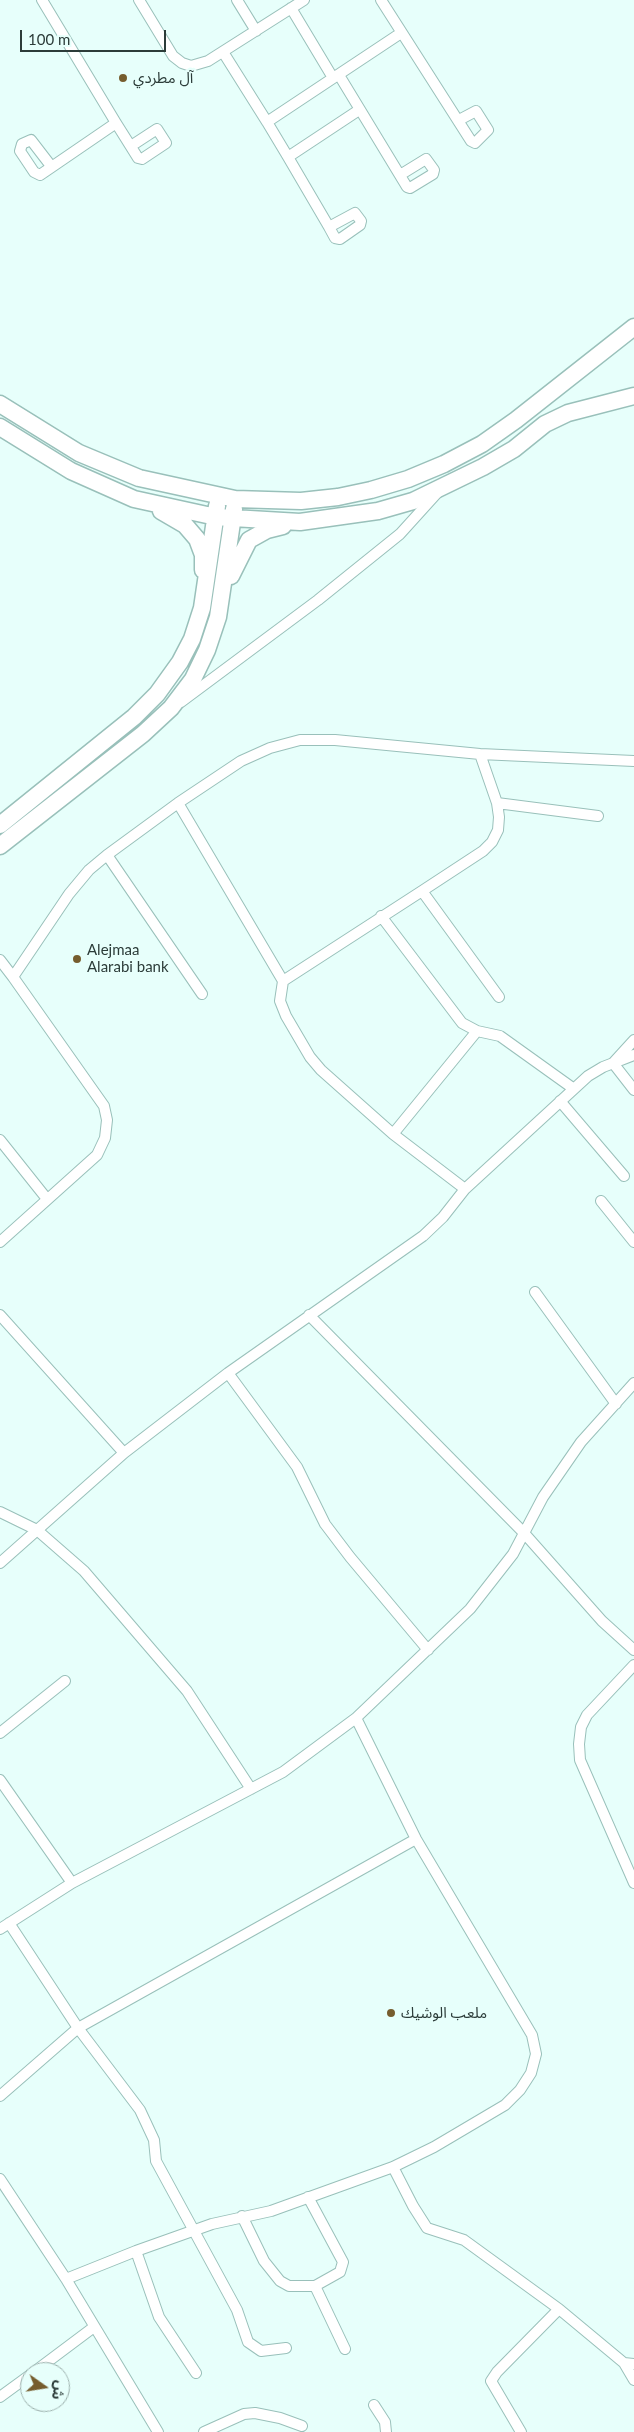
<!DOCTYPE html>
<meta charset="utf-8">
<style>
body{margin:0}
#map{position:relative;width:634px;height:2432px;overflow:hidden;background:#e7fffb;font-family:Lato,"Noto Sans Arabic",sans-serif}
canvas{display:block}
.north{position:absolute;left:20px;top:2362px;width:50px;height:50px;box-sizing:border-box;background:#e7fffb;border:1px solid #9cb1ad;border-radius:50%;rotate:103deg;font-size:14px;font-weight:700;line-height:20px;text-align:center;color:#2c3c39}
.north::after{content:'';display:block;margin:auto;width:18px;height:22px;background:#765d2e;clip-path:polygon(50% 0,100% 100%,50% 72%,0 100%)}
.scale{position:absolute;left:20px;top:30px;width:146px;height:22px;box-sizing:border-box;border:2px solid #2c3c39;border-top:0;padding-left:6px;font-size:15px;line-height:18px;white-space:nowrap;color:#2c3c39;-webkit-text-stroke:4px #e7fffb;paint-order:stroke}
</style>
<div id="map">
<canvas width="634" height="2432"></canvas>
<div class="north">ش</div>
<div class="scale">100 m</div>
</div>
<script>
const ctx = document.querySelector('canvas').getContext('2d');
ctx.lineJoin = 'round';
const toPath = rows => new Path2D(rows.map(r => 'M' + r).join(''));
function strokePath(path, color, width, dash) { ctx.strokeStyle = color; ctx.lineWidth = width; ctx.lineCap = dash ? 'butt' : 'round'; ctx.setLineDash(dash || []); ctx.stroke(path); }
function label(font, color, halo, rows, align = 'center') {
  ctx.font = font + ' Lato,"Noto Sans Arabic",sans-serif'; ctx.lineWidth = 5; ctx.setLineDash([]); ctx.textBaseline = 'middle'; ctx.strokeStyle = halo; ctx.fillStyle = color; for (const [text, x, y, turn = 0] of rows) {
    ctx.save(); ctx.translate(x, y); ctx.rotate((+turn || 0) * Math.PI / 180); ctx.textAlign = isNaN(turn) ? turn : align; if (halo) ctx.strokeText(text, 0, 0); ctx.fillText(text, 0, 0); ctx.restore();
  }
}
const street = toPath([
 [42,0,116,123,138,158,142,159,166,143,157,129,131,146],
 [139,0,173,56,182,63,191,66,208,61,304,0],
 [237,0,256,31],
 [381,0,471,141,475,143,488,130,476,111,459,120],
 [291,8,333,78],
 [223,52,267,122,401,33],
 [339,75,407,187,410,188,433,174,434,170,426,159,400,175],
 [267,122,288,157,329,227,335,238,340,239,360,225,361,221,355,213,329,227],
 [288,157,359,110],
 [51,166,31,140,22,144,20,151,34,172,40,175,116,123],
 [181,702,318,600,400,534,438,492],
 [178,803,283,981],
 [497,803,598,816],
 [107,855,202,994],
 [422,891,499,997],
 [381,916,462,1023,477,1031,500,1036,574,1089],
 [0,960,13,977],
 [634,1040,613,1063,634,1090],
 [560,1101,624,1176],
 [393,1134,477,1031],
 [0,1140,47,1199],
 [465,1189,393,1134,321,1070,310,1057,286,1016,280,1001,283,981,422,891,483,851,492,842,498,830,499,817,497,803,480,754],
 [601,1201,634,1242],
 [0,1242,97,1155,105,1138,107,1120,104,1106,13,977,69,894,89,870,107,855,178,803,241,761,270,748,300,740,335,740,480,754,634,761],
 [535,1292,616,1404],
 [0,1315,124,1453],
 [309,1315,524,1533,602,1621,634,1650],
 [228,1373,297,1467,325,1524,350,1557,428,1650],
 [0,1512,37,1530,84,1571,187,1691,251,1789],
 [0,1563,124,1453,228,1373,423,1236,443,1217,465,1189,588,1076,603,1067,634,1055],
 [634,1665,587,1715,581,1727,579,1744,580,1760,634,1883],
 [0,1733,65,1681],
 [0,1780,72,1883],
 [9,1923,78,2028,140,2110,154,2140,156,2161,237,2310,248,2342,261,2351,286,2348],
 [0,1929,72,1883,283,1772,356,1718,470,1609,513,1554,543,1497,581,1442,634,1383],
 [0,2096,78,2028,416,1839],
 [393,2167,413,2206,427,2228,464,2240,559,2309,624,2363,634,2364],
 [0,2179,66,2279,158,2432],
 [242,2216,264,2261,280,2281,289,2286,315,2286,340,2272,343,2262,308,2197],
 [136,2251,159,2317,196,2373],
 [66,2279,136,2251,212,2224,271,2211,393,2167,434,2147,505,2105,520,2090,531,2073,536,2054,532,2035,416,1839,356,1718],
 [315,2286,345,2349],
 [624,2363,634,2380],
 [34,2372,94,2327],
 [0,2397,30,2375],
 [374,2405,385,2422,386,2432],
 [204,2432,244,2414,255,2413,280,2418,302,2426],
 [521,2432,491,2381,497,2372,559,2309]
]);
const primary = toPath([
 [0,404,79,453,139,478,235,499,301,501,338,497,371,490,408,479,444,464,482,444,516,420,634,327],
 [0,427,71,471,134,499,216,517,300,522,378,511,413,501,483,467,514,449,545,424,568,413,634,396],
 [161,511,185,525,197,539,203,555,203,570],
 [231,576,249,540,267,530,283,526],
 [0,825,134,717,157,694,180,662,192,639,202,608,217,506],
 [0,846,143,734,171,708,193,679,207,650,218,617,234,509]
]);
const markers = [
 [123,78,5,"#765d2e"],
 [77,959,5,"#765d2e"],
 [391,2013,5,"#765d2e"]
];
const poiNames = [
 ["آل مطردي",133,78],
 ["Alejmaa",87,950],
 ["Alarabi bank",87,967],
 ["ملعب الوشيك",401,2013]
];
strokePath(street, '#99c0ba', 12);
strokePath(primary, '#99c0ba', 19);
strokePath(street, '#fff', 10);
strokePath(primary, '#fff', 16);
for (const [x, y, r, color] of markers) { const dot = new Path2D(); dot.arc(x, y, r, 0, 2 * Math.PI); ctx.fillStyle = color; ctx.fill(dot); strokePath(dot, '#e7fffb', 2); }
label('15px', '#2c3c39', '#e7fffb', poiNames, 'left');
</script>
